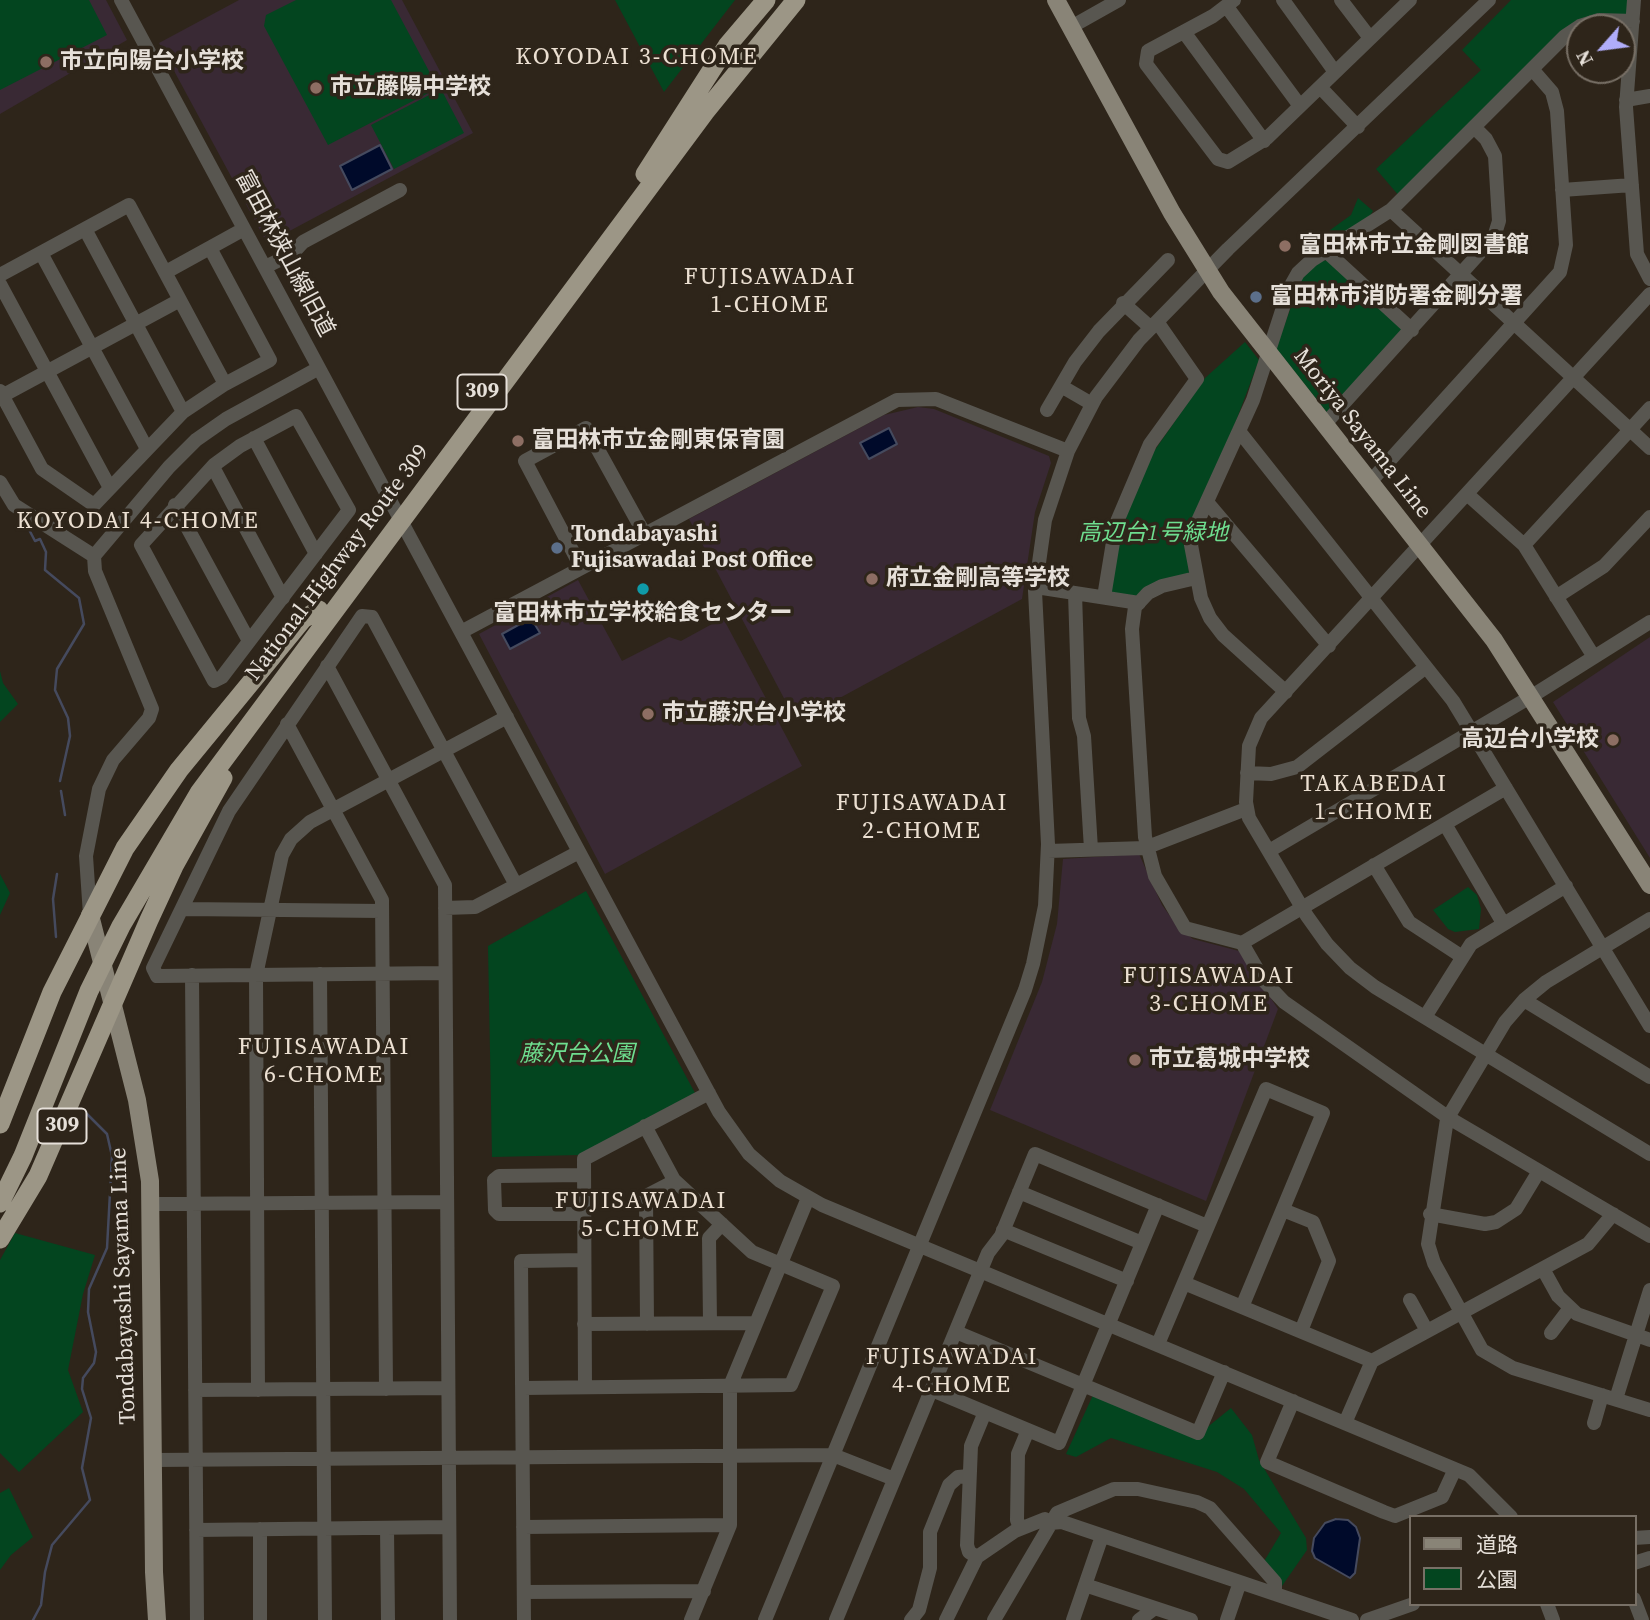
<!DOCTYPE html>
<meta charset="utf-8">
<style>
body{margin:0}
#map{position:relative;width:1650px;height:1620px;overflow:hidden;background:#2e251a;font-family:"Source Serif 4","Noto Sans JP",serif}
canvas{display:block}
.legend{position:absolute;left:1409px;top:1515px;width:228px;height:91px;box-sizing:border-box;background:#2e251a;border:2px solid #787066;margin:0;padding:9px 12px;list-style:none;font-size:21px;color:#e6e0d9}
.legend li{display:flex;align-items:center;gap:14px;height:35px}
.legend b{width:35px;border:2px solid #787066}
.north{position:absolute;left:1566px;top:14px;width:70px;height:70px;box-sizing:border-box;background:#2e251a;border:2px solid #787066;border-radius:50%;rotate:242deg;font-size:19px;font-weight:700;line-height:28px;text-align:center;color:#e6e0d9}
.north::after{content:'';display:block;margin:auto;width:24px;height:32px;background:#b0adfa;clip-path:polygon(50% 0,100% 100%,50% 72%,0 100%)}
</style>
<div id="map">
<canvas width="1650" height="1620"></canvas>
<ul class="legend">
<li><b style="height:9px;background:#898477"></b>道路</li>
<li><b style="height:19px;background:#03451f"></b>公園</li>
</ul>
<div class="north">N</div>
</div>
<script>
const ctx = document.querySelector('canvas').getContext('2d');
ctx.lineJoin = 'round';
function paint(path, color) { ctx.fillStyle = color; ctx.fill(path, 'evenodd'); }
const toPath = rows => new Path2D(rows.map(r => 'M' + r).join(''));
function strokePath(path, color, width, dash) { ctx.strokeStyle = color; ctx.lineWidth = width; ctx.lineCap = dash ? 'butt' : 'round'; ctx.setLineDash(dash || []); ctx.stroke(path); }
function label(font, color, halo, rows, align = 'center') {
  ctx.font = font + ' "Source Serif 4","Noto Sans JP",serif'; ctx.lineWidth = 7; ctx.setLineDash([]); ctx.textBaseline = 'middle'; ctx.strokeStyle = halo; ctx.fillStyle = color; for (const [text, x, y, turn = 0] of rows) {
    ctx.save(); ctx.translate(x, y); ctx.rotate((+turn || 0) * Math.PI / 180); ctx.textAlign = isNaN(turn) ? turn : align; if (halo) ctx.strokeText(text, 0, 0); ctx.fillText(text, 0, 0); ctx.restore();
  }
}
const education = toPath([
 [0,0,106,0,127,40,0,114],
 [239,0,402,0,473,133,267,243,159,43],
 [918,407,934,409,1049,456,1051,463,1035,512,1022,599,801,719,795,719,689,519,884,415],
 [578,580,622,661,669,637,681,641,723,618,802,766,605,874,479,634],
 [1650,637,1650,858,1553,702],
 [1139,854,1162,905,1178,927,1193,939,1239,951,1278,1009,1206,1201,990,1110,1042,982,1057,924,1063,859]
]);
const green = toPath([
 [0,0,89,0,107,35,0,90],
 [296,0,391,0,438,88,328,145,264,26,266,15],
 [615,0,735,0,664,92],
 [1511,0,1631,0,1629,16,1591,18,1400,197,1376,169,1481,70,1462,50],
 [441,89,464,133,394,169,371,125],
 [1358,198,1373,211,1367,220,1332,242,1326,241,1326,233,1351,215],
 [1321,260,1329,261,1402,328,1403,335,1329,415,1276,348,1302,277],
 [1245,342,1259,360,1187,551,1189,574,1137,597,1110,593,1119,524,1150,457,1205,378],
 [0,671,3,683,18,704,0,722],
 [0,874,10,893,0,915],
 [1468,887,1477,895,1481,909,1479,929,1455,932,1448,929,1433,910],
 [586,891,695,1093,579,1155,492,1157,488,946],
 [15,1233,95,1255,83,1294,68,1370,83,1412,19,1472,0,1453,0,1260],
 [1093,1395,1194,1438,1231,1408,1252,1435,1259,1460,1306,1538,1307,1550,1282,1586,1263,1563,1281,1533,1244,1489,1217,1472,1111,1438,1076,1457,1066,1454],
 [9,1488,33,1537,11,1555,0,1570,0,1493]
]);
const water = toPath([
 [380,145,392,169,352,190,340,166,380,145],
 [889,428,897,444,869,459,860,443,889,428],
 [531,618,540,633,510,649,502,634,531,618],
 [1336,1519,1348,1520,1356,1527,1360,1538,1355,1573,1350,1578,1315,1558,1312,1551,1314,1538,1325,1523,1336,1519]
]);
const stream = toPath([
 [23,518,35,541,40,539,46,552,45,570,79,598,84,624,57,669,55,690,68,718,70,736,60,781],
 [61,791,65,815],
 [56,937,53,899,57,874],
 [33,1620,41,1605,45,1572,52,1545,90,1500,82,1468,91,1418,82,1389,83,1378,94,1363,96,1352,88,1312,89,1289,107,1248,112,1156,107,1134,84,1111]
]);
const minor = toPath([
 [121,0,719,1112,749,1154,780,1181,822,1205,1469,1475,1511,1517],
 [1234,0,1213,16,1148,51,1146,64,1218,159,1228,162,1267,138,1410,0],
 [1283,0,1335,72],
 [1341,0,1370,38],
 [1634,0,1626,107,1637,254,1650,279],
 [1227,7,1300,106],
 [1071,27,1119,0],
 [1184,32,1264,141],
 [1320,87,1358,127],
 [1626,100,1650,96],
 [1562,190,1632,185],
 [1391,210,1650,448],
 [85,229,183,412],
 [1326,251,1412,330],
 [41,253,146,447],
 [265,267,292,254,303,242,400,190],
 [166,272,244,229],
 [0,275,129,205,225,384],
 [0,284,110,488],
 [1650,294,1261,718,1249,746,1246,802,1249,818,1307,916,1327,944,1350,968,1375,987,1650,1154],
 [1123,303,1151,328],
 [1061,386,1092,404],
 [0,391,42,469,94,505,183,412,225,384,270,360,210,248],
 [0,397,180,300],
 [1047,410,1075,362,1099,331,1168,260],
 [296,416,349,510,222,677,214,681,141,545,214,465,240,446,296,416],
 [1324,425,1494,237,1499,221,1495,156,1486,139,1474,127],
 [1239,431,1453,701,1650,1026],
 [254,438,316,554],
 [213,467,283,598],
 [0,482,14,505,94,556],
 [1370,482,1560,272,1566,245,1557,111,1552,92,1532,69],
 [1467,494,1524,545,1594,657],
 [1207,502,1329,646],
 [175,505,249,641],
 [1524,545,1650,408],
 [581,567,525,461,586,428,644,533],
 [1196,578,1162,586,1148,593,1135,607,1132,629,1145,837,1155,876,1185,928,1242,943,1506,788],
 [1036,587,1139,603],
 [1075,593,1079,718,1084,736,1091,849],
 [1104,597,1116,524,1150,444,1197,379,1158,323],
 [1556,597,1604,566,1650,517],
 [461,632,897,400,936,399,1068,451],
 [327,666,445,885,450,1620],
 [1286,692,1223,635,1210,618,1201,598,1191,545,1198,521,1253,400,1289,289,1298,273,1312,260,1391,210,1565,36,1580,26,1599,20,1633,21],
 [287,724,382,900,386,1389],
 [1247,773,1271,774,1297,767,1426,667],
 [1445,824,1503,923],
 [1048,851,1145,848,1246,809],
 [1269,851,1532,696,1650,622],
 [1374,865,1409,922,1461,956],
 [445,908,475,907,579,852],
 [183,909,382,911],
 [90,915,86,856,99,789,113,760,149,718,152,709,95,571,94,556,169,467,196,440,226,419,319,368],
 [1650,919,1546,982,1524,1000,1505,1022,1447,1119,1428,1244,1434,1263,1482,1350,1513,1368,1650,1410],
 [1242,943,1264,981,1284,1002,1449,1118,1650,1236],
 [445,973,157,976,153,968,229,811,362,616,372,617,516,885],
 [320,974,325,1620],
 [192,975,197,1620],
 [1524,1000,1650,1077],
 [1425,1017,1471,944,1566,886],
 [584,1175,499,1176,494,1180,495,1210,499,1214,584,1214],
 [1019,1192,1142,1243],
 [151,1204,447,1202],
 [1283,1210,1313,1222,1329,1261,1301,1331],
 [1430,1214,1485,1224,1496,1222,1516,1209,1539,1171],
 [1003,1230,1127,1281],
 [1543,1269,1558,1296,1577,1314,1650,1340],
 [1184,1283,1372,1361],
 [1410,1300,1427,1331],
 [710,1323,709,1238,722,1224],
 [584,1324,756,1323],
 [647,1324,646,1196,675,1181],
 [956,1332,1198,1433,1224,1372],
 [1551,1333,1570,1308],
 [1158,1344,1266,1089,1323,1113,1242,1307],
 [585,1387,584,1159,709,1093],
 [523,1388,791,1385,833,1286,752,1252,674,1180,645,1126],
 [195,1390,448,1388],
 [258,1390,256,975,282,855,291,839,310,822,507,717],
 [932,1390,1059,1443,1158,1205],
 [1616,1399,1650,1290],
 [1293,1401,1267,1462,1384,1512,1395,1516,1442,1497,1455,1469],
 [1345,1423,1372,1361,1588,1244,1613,1214],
 [1594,1423,1602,1395],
 [154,1460,833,1455,894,1479],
 [523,1527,730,1525],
 [387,1528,388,1620],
 [1020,1528,1017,1520,1018,1454,1028,1430],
 [260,1529,260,1620],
 [196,1530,449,1527],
 [1634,1538,1650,1537],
 [977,1557,969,1552,967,1545,971,1446,985,1412],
 [1634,1563,1650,1558],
 [1085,1585,1191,1620],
 [524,1592,704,1591],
 [1634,1599,1642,1620],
 [1547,1604,1553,1620],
 [524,1620,521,1261,584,1260],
 [691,1620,730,1525,730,1386,808,1198],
 [765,1620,1025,990,1033,964,1045,906,1048,844,1035,591,1045,520,1068,451,1096,397,1139,340,1228,249,1489,0],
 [836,1620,988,1253,1001,1236,1035,1154,1207,1226],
 [911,1620,919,1610,930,1568,930,1532,949,1485,958,1477,969,1476],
 [946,1620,977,1557,1015,1531,1045,1519,1050,1523,1062,1522,1352,1620],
 [994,1620,1057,1513,1114,1489,1138,1489,1197,1502,1210,1508,1275,1582,1275,1594],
 [1073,1620,1102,1536],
 [1139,1620,1155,1608],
 [1227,1620,1240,1582],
 [1367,1620,1413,1604]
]);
const major = toPath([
 [1056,0,1172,213,1221,292,1494,640,1650,885],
 [90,915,137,1100,150,1181,154,1572,157,1620]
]);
const highway = toPath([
 [645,174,727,46,766,0],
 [0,1124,52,992,125,848,179,770,303,619,319,610],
 [0,1203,23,1156,89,991,121,926,199,793,705,112,796,0],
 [0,1239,38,1176,149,920,174,866,223,778]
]);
const markers = [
 [46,62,7,"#8d6e63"],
 [316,88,7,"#8d6e63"],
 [1285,246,7,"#8d6e63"],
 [1256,297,7,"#5c6f8a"],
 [518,441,7,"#8d6e63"],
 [557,548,7,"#5c6f8a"],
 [872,579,7,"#8d6e63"],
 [643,589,7,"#0f9aa8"],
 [648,714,7,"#8d6e63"],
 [1613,740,7,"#8d6e63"],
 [1135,1060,7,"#8d6e63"]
];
const shields = [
 [482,392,49],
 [62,1126,49]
];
const shieldNames = [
 ["309",482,392],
 ["309",62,1126]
];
const poiNames = [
 ["市立向陽台小学校",60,62],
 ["市立藤陽中学校",330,88],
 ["富田林市立金剛図書館",1299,246],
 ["富田林市消防署金剛分署",1270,297],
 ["富田林市立金剛東保育園",532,441],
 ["Tondabayashi",571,535],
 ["Fujisawadai Post Office",571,561],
 ["府立金剛高等学校",886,579],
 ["富田林市立学校給食センター",643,614,"center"],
 ["市立藤沢台小学校",662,714],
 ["高辺台小学校",1599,740,"right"],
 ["市立葛城中学校",1149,1060]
];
const streetNames = [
 ["富田林狭山線旧道",284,254,62],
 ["Moriya Sayama Line",1362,434,52],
 ["National Highway Route 309",338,563,-53],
 ["Tondabayashi Sayama Line",124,1286,-92]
];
const parkNames = [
 ["高辺台1号緑地",1153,534],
 ["藤沢台公園",577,1055]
];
const neighbourhoodNames = [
 ["KOYODAI 3-CHOME",637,58],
 ["FUJISAWADAI",770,278],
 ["1-CHOME",770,306],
 ["KOYODAI 4-CHOME",138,522],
 ["TAKABEDAI",1374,785],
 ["1-CHOME",1374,813],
 ["FUJISAWADAI",922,804],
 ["2-CHOME",922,832],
 ["FUJISAWADAI",1209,977],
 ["3-CHOME",1209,1005],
 ["FUJISAWADAI",324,1048],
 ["6-CHOME",324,1076],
 ["FUJISAWADAI",641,1202],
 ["5-CHOME",641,1230],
 ["FUJISAWADAI",952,1358],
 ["4-CHOME",952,1386]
];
paint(education, '#392934');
paint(green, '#03451f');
paint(water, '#000a2a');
strokePath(water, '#454a5e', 2);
strokePath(stream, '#454a5e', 2.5);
strokePath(minor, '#585650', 14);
strokePath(major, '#898477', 18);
strokePath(highway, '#9c9686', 19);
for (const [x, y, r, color] of markers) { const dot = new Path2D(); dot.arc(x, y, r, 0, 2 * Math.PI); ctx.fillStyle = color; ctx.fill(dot); strokePath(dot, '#2e251a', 2.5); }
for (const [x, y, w] of shields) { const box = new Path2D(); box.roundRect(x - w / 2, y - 17.5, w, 35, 5); ctx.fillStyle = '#2e251a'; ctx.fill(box); strokePath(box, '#e6e0d9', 2); }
label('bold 21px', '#e6e0d9', null, shieldNames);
label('bold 23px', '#e6e0d9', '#2e251a', poiNames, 'left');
label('23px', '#e6e0d9', '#2e251a', streetNames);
label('italic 23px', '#6ede8f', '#2e251a', parkNames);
ctx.letterSpacing = '2px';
label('24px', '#ece0d2', '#2e251a', neighbourhoodNames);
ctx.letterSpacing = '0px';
</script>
